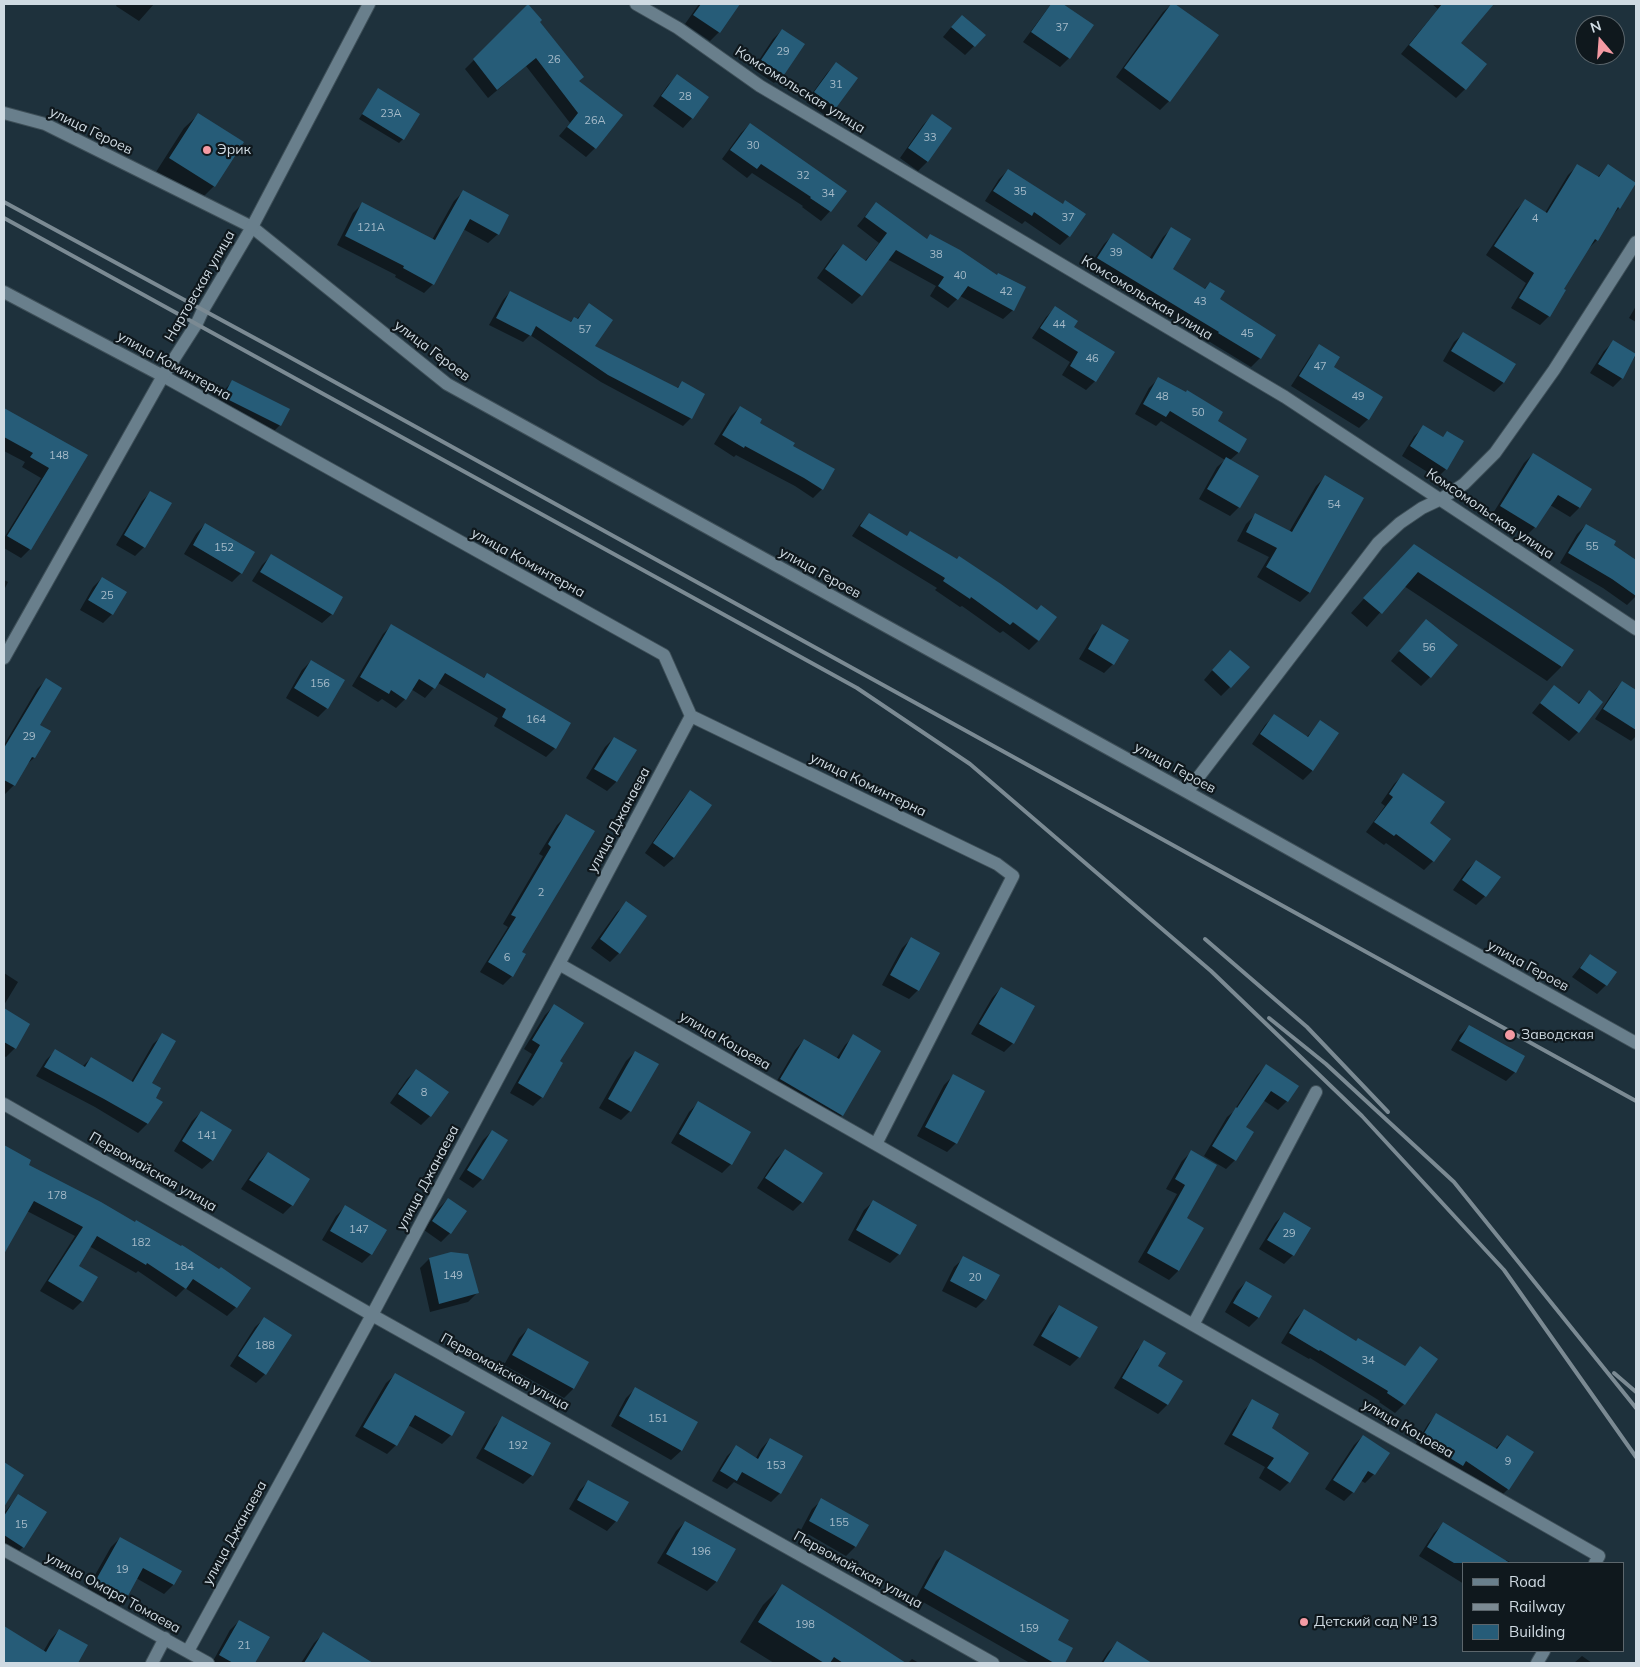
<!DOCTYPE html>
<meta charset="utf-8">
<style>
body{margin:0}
#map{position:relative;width:1640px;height:1667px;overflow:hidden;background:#1e313c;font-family:Mulish,sans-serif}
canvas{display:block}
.frame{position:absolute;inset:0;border:5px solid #cfdae2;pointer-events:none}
.legend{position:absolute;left:1462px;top:1562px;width:162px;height:90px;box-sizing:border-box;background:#0f181d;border:1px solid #5c666c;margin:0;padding:6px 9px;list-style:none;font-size:15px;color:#cfdae2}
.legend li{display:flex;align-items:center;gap:10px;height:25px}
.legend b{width:25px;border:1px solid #5c666c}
.north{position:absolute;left:1575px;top:15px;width:50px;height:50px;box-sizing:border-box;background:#0f181d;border:1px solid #5c666c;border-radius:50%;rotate:342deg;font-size:14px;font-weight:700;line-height:20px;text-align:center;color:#cfdae2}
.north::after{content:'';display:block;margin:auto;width:18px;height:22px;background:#f49aa3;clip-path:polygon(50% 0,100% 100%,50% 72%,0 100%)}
</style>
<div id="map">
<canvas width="1640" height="1667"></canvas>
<div class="frame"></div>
<ul class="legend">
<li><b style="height:6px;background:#697f8c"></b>Road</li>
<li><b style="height:6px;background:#7b8a93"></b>Railway</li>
<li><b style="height:14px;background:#265c78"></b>Building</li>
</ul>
<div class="north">N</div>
</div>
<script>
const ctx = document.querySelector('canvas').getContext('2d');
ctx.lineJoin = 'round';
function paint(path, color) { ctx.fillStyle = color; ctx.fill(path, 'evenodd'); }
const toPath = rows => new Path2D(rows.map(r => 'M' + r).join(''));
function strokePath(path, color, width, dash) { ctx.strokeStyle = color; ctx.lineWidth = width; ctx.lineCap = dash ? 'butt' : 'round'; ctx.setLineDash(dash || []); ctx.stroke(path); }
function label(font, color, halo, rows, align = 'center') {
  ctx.font = font + ' Mulish,sans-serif'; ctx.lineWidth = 4.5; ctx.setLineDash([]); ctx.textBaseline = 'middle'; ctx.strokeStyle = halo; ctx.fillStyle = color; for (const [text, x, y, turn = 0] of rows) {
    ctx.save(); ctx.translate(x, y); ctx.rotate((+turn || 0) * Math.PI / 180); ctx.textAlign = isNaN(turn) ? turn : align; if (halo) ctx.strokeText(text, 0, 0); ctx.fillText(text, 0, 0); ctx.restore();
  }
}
const shadow = toPath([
 [117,4,154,4,139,21,116,6],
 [699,4,739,4,719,32,710,41,685,24],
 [1051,4,1061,4,1092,25,1069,58,1060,67,1023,42],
 [1172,4,1217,36,1169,101,1160,110,1116,77,1163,12],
 [1432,4,1493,4,1459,43,1465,89,1456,98,1401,54,1438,9],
 [528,6,578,82,595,148,586,157,559,136,570,123,526,66,488,98,465,69],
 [953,25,974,46,965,55,943,37],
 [782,30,783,74,774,83,753,69,773,39],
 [836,64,835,107,826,116,806,102,827,73],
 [677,76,707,98,692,118,683,128,653,106,668,85],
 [378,90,403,139,399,143,359,119],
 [198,115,214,186,200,200,156,172,184,128],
 [932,116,950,129,927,162,918,171,900,158,923,125],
 [750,124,845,191,830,211,821,221,802,207,803,206,752,173,747,178,722,159,741,133],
 [1608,165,1619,208,1611,217,1597,240,1588,249,1562,289,1565,291,1549,316,1540,325,1511,308,1526,283,1486,255,1516,210,1525,201,1545,213,1568,175,1577,166,1597,178],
 [1008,170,1069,236,1060,245,1025,221,1022,224,985,201,999,179],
 [463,192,498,234,488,243,463,229,433,284,424,293,395,277,396,275,337,245,353,213,362,204,432,240,454,201],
 [876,203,926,240,931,235,1013,310,1003,319,960,296,948,308,930,296,936,286,887,259,861,295,852,304,817,278,834,254,843,245,865,261,879,243,857,226],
 [1172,228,1171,269,1204,289,1210,283,1218,300,1274,335,1260,358,1251,367,1210,342,1210,341,1088,268,1104,244,1113,235,1149,259,1163,237],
 [510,292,570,322,574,318,576,320,589,305,593,346,676,389,682,383,704,395,691,418,683,426,601,382,530,335,523,342,489,325,503,300],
 [1636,306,1636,322,1629,318],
 [1055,308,1073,328,1095,381,1086,390,1062,375,1070,362,1032,338,1046,317],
 [1464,333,1514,364,1503,383,1494,392,1443,361,1454,342],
 [1613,342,1636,355,1622,378,1613,387,1590,373,1604,351],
 [1320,346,1368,419,1359,428,1291,386,1311,355],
 [1158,379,1216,422,1246,439,1238,453,1230,460,1257,476,1239,507,1230,516,1199,499,1217,467,1225,460,1161,421,1156,426,1135,414,1149,388],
 [232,382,280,425,271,434,215,406,223,391],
 [740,407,758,424,792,446,822,489,813,498,795,486,736,455,734,457,714,444,731,416],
 [4,410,86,456,30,549,21,558,4,548,4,538,41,478,22,467,25,462,4,451],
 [1424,427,1442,438,1447,432,1446,469,1437,478,1402,456,1414,436],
 [1533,454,1590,489,1579,508,1570,517,1550,505,1535,527,1526,536,1492,515,1524,463],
 [1325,477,1362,498,1309,593,1300,602,1257,577,1269,557,1237,541,1246,524,1255,515,1289,532,1316,486],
 [151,492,144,547,135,556,116,545,142,501],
 [869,515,1038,641,1029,650,1003,631,1000,633,962,606,960,607,935,590,937,588,852,536,860,524],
 [205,524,241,573,232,582,184,554,196,534],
 [1586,525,1636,562,1636,596,1627,605,1603,588,1560,563,1577,534],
 [271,556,332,614,322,623,252,581,262,565],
 [1400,559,1572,650,1561,667,1547,681,1404,586,1367,627,1351,613],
 [102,578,112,614,103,623,80,610,93,587],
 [4,580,8,582,4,590],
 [392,625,483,678,487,674,555,748,546,757,494,726,498,718,438,683,425,698,411,689,405,699,396,708,382,699,378,702,352,686,383,634],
 [1102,626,1113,664,1104,673,1079,659,1093,635],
 [1417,630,1430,677,1421,686,1391,661],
 [1221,660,1230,687,1221,696,1204,680],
 [311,661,327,708,318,717,286,698,302,670],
 [46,680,34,758,26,765,14,785,5,794,4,794,4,745,37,689],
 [1622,682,1636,692,1636,736,1631,741,1595,719,1613,692],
 [1554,686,1577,704,1589,692,1578,732,1569,741,1532,713],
 [1274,716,1306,738,1320,722,1312,771,1303,780,1252,744,1265,725],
 [614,738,635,751,616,782,607,791,586,778,605,747],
 [1403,775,1429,824,1433,861,1424,870,1386,843,1384,845,1366,832,1385,806,1381,803,1394,784],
 [690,792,710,805,674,858,664,867,645,853,681,801],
 [566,816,512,976,503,985,480,972,508,927,503,924,543,856,539,854,557,825],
 [1476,861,1485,896,1476,905,1453,890,1467,870],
 [627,903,619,953,610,962,591,948,617,912],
 [911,939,918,990,909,999,882,985,902,948],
 [1590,955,1606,985,1597,994,1572,977],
 [4,973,18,982,4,1005],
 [1001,988,1013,1043,1004,1052,971,1034,992,998],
 [554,1006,558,1062,542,1097,533,1106,510,1093,532,1054,524,1049,545,1015],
 [4,1010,29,1024,15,1048,6,1057,4,1056],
 [1469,1026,1515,1072,1506,1081,1451,1050,1460,1035],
 [163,1035,150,1083,154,1098,161,1102,147,1124,138,1133,95,1107,36,1076,46,1060,55,1051,82,1067,91,1058,131,1082,153,1044],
 [854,1036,880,1051,842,1115,833,1124,772,1089,795,1050,804,1040,836,1059,845,1045],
 [635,1052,630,1111,621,1120,599,1108,626,1061],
 [1266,1066,1287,1101,1278,1110,1263,1100,1244,1128,1235,1160,1226,1169,1204,1156,1227,1117,1233,1112,1257,1075],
 [416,1070,430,1116,421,1125,390,1103,407,1079],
 [953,1076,956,1143,947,1152,917,1136,944,1085],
 [698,1103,731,1164,722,1173,671,1143,689,1112],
 [201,1112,212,1160,202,1169,174,1151,192,1121],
 [492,1131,482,1179,473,1188,459,1179,483,1140],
 [4,1146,30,1161,27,1165,236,1307,227,1316,185,1288,176,1297,138,1271,136,1273,89,1246,77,1266,96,1277,82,1301,73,1310,40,1291,75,1236,27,1211,4,1250],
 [785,1150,802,1202,793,1211,757,1188,776,1159],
 [1191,1152,1185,1219,1202,1228,1178,1271,1169,1280,1138,1262,1177,1194,1166,1189,1182,1161],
 [268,1153,292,1205,283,1214,241,1189,259,1162],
 [448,1199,450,1233,441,1242,424,1230,439,1208],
 [874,1201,899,1254,890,1263,848,1240,864,1210],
 [345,1207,371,1254,362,1263,322,1240,336,1216],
 [1284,1214,1293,1255,1284,1264,1259,1249,1275,1223],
 [451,1254,477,1293,468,1302,430,1312,420,1268,429,1259],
 [964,1258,985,1299,976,1308,942,1291,954,1267],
 [1246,1282,1271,1297,1258,1318,1249,1327,1225,1312,1237,1291],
 [1059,1306,1079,1357,1070,1366,1033,1345,1050,1316],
 [1304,1310,1355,1342,1358,1339,1404,1367,1420,1348,1404,1404,1395,1413,1379,1402,1380,1401,1310,1358,1309,1359,1281,1343,1295,1320],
 [265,1318,265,1374,256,1383,230,1366,255,1327],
 [528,1329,587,1363,573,1389,564,1398,504,1365,519,1338],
 [1145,1342,1156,1367,1167,1405,1158,1414,1114,1388,1136,1351],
 [396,1374,451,1435,442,1444,408,1425,396,1445,387,1454,355,1436,386,1383],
 [635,1389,696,1422,681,1451,671,1460,611,1426,626,1398],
 [1253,1401,1270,1429,1308,1453,1289,1482,1280,1491,1259,1478,1265,1467,1224,1444,1244,1410],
 [1437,1414,1495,1449,1507,1436,1508,1489,1499,1498,1412,1450,1428,1424],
 [503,1418,532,1475,523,1484,476,1458,494,1427],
 [1363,1436,1374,1474,1365,1483,1360,1480,1353,1492,1344,1501,1325,1489,1354,1445],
 [770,1439,780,1493,771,1502,734,1482,727,1489,712,1481,727,1456,736,1447,756,1458,761,1449],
 [589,1481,616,1521,607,1531,569,1509,580,1490],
 [18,1496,23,1547,14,1556,4,1549,4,1513],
 [822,1500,855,1547,846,1556,801,1530,812,1509],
 [685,1522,734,1550,716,1582,707,1591,657,1563,676,1531],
 [1443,1524,1505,1562,1506,1560,1512,1563,1464,1563,1464,1584,1419,1556,1434,1533],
 [120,1538,180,1572,173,1585,164,1594,136,1578,122,1604,113,1613,83,1596,111,1547],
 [945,1552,1056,1640,1072,1649,1064,1663,1030,1663,916,1598,936,1561],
 [782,1586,904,1663,774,1663,740,1642,763,1605],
 [239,1621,268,1637,254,1663,212,1663,230,1630],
 [4,1628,43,1652,50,1640,59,1630,86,1646,76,1663,4,1663],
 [323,1634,360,1656,355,1663,301,1663,314,1643],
 [1117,1643,1149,1663,1101,1663,1108,1652],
 [1582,1656,1592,1663,1574,1663],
 [912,1659,919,1663,908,1663]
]);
const building = toPath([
 [528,4,542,20,540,22,584,77,579,81,623,115,596,149,567,127,578,113,536,58,497,90,473,59],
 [701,4,740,4,720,33,693,15],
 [1051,4,1063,4,1094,25,1070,59,1031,32],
 [1171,4,1175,4,1219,35,1170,102,1124,68],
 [1442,4,1494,4,1461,43,1487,64,1466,90,1409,45],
 [962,15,986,35,975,47,951,27],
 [782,29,805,44,784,75,761,60],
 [836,62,858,78,836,108,814,92],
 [677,74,709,97,693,119,661,96],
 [378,88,420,114,404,140,362,114],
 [198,113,244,142,215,187,169,158],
 [932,114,952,128,928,162,908,148],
 [750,123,847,191,831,212,810,198,811,197,761,164,757,169,730,150],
 [1577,164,1599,177,1608,164,1636,183,1620,209,1618,207,1598,241,1595,239,1564,289,1566,290,1550,317,1519,298,1534,273,1494,246,1525,199,1547,213],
 [1008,169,1063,204,1065,200,1086,214,1070,237,1034,212,1032,216,993,191],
 [463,190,509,215,499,235,470,219,434,285,403,268,404,266,345,236,362,202,435,240],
 [876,202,927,239,930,234,960,250,997,275,998,273,1026,287,1014,311,968,286,958,300,938,286,944,277,896,250,862,296,825,269,843,244,866,261,887,233,865,217],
 [1171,227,1191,239,1173,269,1205,289,1210,282,1225,291,1220,299,1276,335,1261,359,1218,333,1219,332,1097,258,1113,233,1152,259],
 [510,291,571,322,574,317,578,319,589,303,613,320,595,346,678,388,682,381,705,394,692,419,608,375,536,326,531,336,496,318],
 [1055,306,1078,321,1074,327,1115,352,1096,382,1070,366,1078,352,1040,328],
 [1463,332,1516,364,1504,383,1451,351],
 [1613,340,1636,354,1623,379,1598,364],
 [1319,344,1340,357,1334,367,1383,397,1369,420,1299,376],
 [1158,377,1186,392,1187,390,1223,412,1218,421,1247,439,1239,453,1170,411,1166,417,1143,404],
 [232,380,290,409,281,426,223,397],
 [740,406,762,419,760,423,795,443,793,446,835,469,823,490,804,478,745,446,744,448,722,435],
 [4,408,88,455,31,550,7,536,49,468,30,457,33,453,4,437],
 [1423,425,1443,437,1447,431,1464,441,1447,470,1410,446],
 [1533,453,1592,489,1580,508,1558,495,1536,528,1500,506],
 [1226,457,1259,476,1240,508,1207,489],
 [1325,475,1364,498,1310,593,1266,567,1277,548,1246,532,1255,513,1292,532],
 [150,491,172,503,145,548,124,535],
 [869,513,907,536,910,531,957,559,959,556,1001,584,1037,610,1041,605,1057,617,1039,641,1013,622,1010,625,971,597,970,599,943,581,945,578,860,526],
 [205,523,255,552,242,574,193,545],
 [1586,524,1616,541,1614,545,1636,560,1636,596,1612,579,1568,553],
 [1414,544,1574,650,1562,667,1418,572,1382,614,1363,598],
 [271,554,343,597,333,615,260,572],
 [102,577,127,592,113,615,88,600],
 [1426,619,1458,645,1431,678,1399,651],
 [391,624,484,678,487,673,571,723,556,749,502,717,506,709,445,673,435,689,419,679,406,700,391,690,389,694,360,677],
 [1102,624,1129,640,1114,665,1088,649],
 [1230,650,1250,667,1231,688,1212,670],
 [311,660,345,680,328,709,294,688],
 [46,678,62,688,40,725,51,731,35,758,32,757,15,786,4,780,4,748],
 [1622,681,1636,690,1636,730,1603,709],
 [1554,685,1579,704,1589,690,1603,702,1579,733,1540,703],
 [1274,714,1308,737,1320,720,1339,733,1313,771,1260,734],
 [614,737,637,750,617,782,594,769],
 [1403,773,1445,802,1430,823,1451,839,1434,862,1396,834,1394,836,1374,822,1393,797,1389,794],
 [690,790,712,805,674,858,653,843],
 [566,814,595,831,522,952,526,954,513,977,488,962,516,917,511,915,551,847,548,844],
 [1476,860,1501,877,1486,897,1462,880],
 [626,901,647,916,620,954,600,939],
 [911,937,940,953,919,991,890,975],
 [1590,954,1617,972,1607,986,1580,968],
 [1001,987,1035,1006,1014,1044,979,1024],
 [554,1004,584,1023,560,1061,563,1063,543,1098,518,1083,540,1045,532,1040],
 [4,1008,30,1024,16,1049,4,1042],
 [1469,1025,1525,1056,1516,1073,1459,1041],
 [162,1033,176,1041,152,1083,161,1088,156,1098,163,1102,148,1124,104,1099,44,1067,55,1049,85,1067,91,1057,133,1082],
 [853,1034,881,1051,843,1116,780,1079,804,1039,839,1059],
 [635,1051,659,1064,631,1112,608,1099],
 [1266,1064,1299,1086,1288,1102,1271,1091,1246,1127,1254,1132,1236,1161,1212,1146,1236,1107,1237,1108],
 [416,1069,449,1092,431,1117,398,1094],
 [953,1074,985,1091,957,1144,925,1127],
 [698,1101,751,1132,732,1165,679,1134],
 [201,1111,232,1130,213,1161,182,1141],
 [492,1130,508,1140,483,1180,467,1170],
 [4,1145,31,1160,29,1165,101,1202,135,1222,136,1220,181,1246,182,1245,219,1269,221,1267,251,1288,237,1308,193,1279,186,1289,147,1263,146,1265,97,1236,79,1266,98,1277,83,1302,48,1281,83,1227,34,1201,4,1254],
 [785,1149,823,1173,803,1203,765,1178],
 [1191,1150,1217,1165,1187,1218,1204,1228,1179,1271,1147,1253,1185,1185,1175,1179],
 [268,1152,310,1179,293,1206,249,1180],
 [448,1198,467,1211,451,1234,432,1221],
 [873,1200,917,1225,900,1255,856,1230],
 [345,1205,387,1230,372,1255,330,1231],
 [1284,1212,1311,1228,1294,1256,1267,1240],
 [451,1252,468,1254,479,1293,439,1304,429,1258],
 [963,1256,1000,1275,986,1300,950,1281],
 [1246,1281,1272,1296,1259,1318,1233,1303],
 [1059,1305,1098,1327,1080,1358,1041,1336],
 [1304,1309,1356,1341,1358,1338,1405,1366,1420,1346,1438,1359,1405,1405,1387,1393,1388,1391,1320,1350,1319,1351,1289,1333],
 [264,1317,292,1335,266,1375,238,1356],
 [528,1328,589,1362,574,1389,512,1355],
 [1144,1340,1166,1353,1158,1366,1183,1381,1168,1405,1122,1378],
 [395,1373,465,1412,452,1436,415,1415,397,1446,363,1427],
 [635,1387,698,1422,682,1451,619,1416],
 [1252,1399,1279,1414,1272,1428,1309,1453,1290,1483,1267,1468,1274,1458,1232,1435],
 [1436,1413,1497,1449,1507,1435,1534,1452,1509,1490,1466,1461,1463,1466,1420,1440],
 [502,1416,551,1443,533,1476,484,1449],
 [1363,1435,1390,1453,1375,1475,1368,1471,1354,1493,1333,1480],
 [770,1438,803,1456,781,1494,742,1472,737,1481,720,1471,736,1445,758,1459],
 [4,1462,24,1475,4,1507],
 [588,1480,629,1502,617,1522,577,1500],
 [18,1494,47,1512,24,1548,4,1535,4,1516],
 [821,1498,869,1525,856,1547,809,1521],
 [685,1521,736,1549,717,1582,666,1554],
 [1443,1522,1510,1563,1454,1563,1427,1547],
 [120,1537,182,1571,174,1585,143,1568,123,1605,92,1587],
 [945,1550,1069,1620,1058,1640,1073,1648,1065,1663,1054,1663,924,1588],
 [782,1584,852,1628,906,1663,843,1663,834,1657,830,1663,824,1663,758,1622],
 [239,1620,270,1637,255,1663,233,1663,219,1655],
 [4,1626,46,1652,59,1629,88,1645,78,1663,4,1663],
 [323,1632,373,1663,304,1663],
 [1117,1641,1152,1663,1103,1663]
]);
const street = toPath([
 [636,4,678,28,760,86,1285,397,1636,629],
 [4,113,45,124,252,227,447,384,1187,792,1636,1043],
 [163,376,664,655,691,716,997,864,1013,876,876,1144],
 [1187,792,1378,543,1400,523,1422,508,1441,499,1464,484,1495,453,1554,370,1636,242],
 [559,964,1599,1556,1595,1563],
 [4,1104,372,1315,993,1663],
 [1193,1325,1316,1092],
 [4,1550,208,1663],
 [188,1651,372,1315,691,716],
 [152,1663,165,1638],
 [1537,1663,1544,1651]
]);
const secondary = toPath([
 [4,292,163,376],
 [4,658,163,376,197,323,203,310,252,227,369,4]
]);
const rail = toPath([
 [4,202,284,354,1636,1101],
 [4,218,857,688,970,764,1211,971,1362,1116,1504,1270,1636,1457],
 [1205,939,1307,1027,1388,1112],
 [1269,1018,1326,1064,1454,1182,1636,1408],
 [1614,1373,1636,1392]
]);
const markers = [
 [207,150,5,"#f49aa3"],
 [1510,1035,6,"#f49aa3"],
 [1304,1622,5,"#f49aa3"]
];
const numberNames = [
 ["37",1062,28],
 ["29",783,52],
 ["26",554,60],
 ["31",836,85],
 ["28",685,97],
 ["23А",391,114],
 ["26А",595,121],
 ["33",930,138],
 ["30",753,146],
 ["32",803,176],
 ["35",1020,192],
 ["34",828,194],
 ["37",1068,218],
 ["4",1535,219],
 ["121А",371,228],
 ["39",1116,253],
 ["38",936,255],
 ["40",960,276],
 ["42",1006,292],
 ["43",1200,302],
 ["44",1059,325],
 ["57",585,330],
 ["45",1247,334],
 ["46",1092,359],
 ["47",1320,367],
 ["48",1162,397],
 ["49",1358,397],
 ["50",1198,413],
 ["148",59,456],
 ["54",1334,505],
 ["55",1592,547],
 ["152",224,548],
 ["25",107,596],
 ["56",1429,648],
 ["156",320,684],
 ["164",536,720],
 ["29",29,737],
 ["2",541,893],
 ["6",507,958],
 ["8",424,1093],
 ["141",207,1136],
 ["178",57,1196],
 ["147",359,1230],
 ["29",1289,1234],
 ["182",141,1243],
 ["184",184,1267],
 ["149",453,1276],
 ["20",975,1278],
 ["188",265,1346],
 ["34",1368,1361],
 ["151",658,1419],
 ["192",518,1446],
 ["9",1508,1462],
 ["153",776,1466],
 ["155",839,1523],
 ["15",21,1525],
 ["196",701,1552],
 ["19",122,1570],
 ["198",805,1625],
 ["159",1029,1629],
 ["21",244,1646]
];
const streetNames = [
 ["Комсомольская улица",800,90,32],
 ["улица Героев",91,131,26],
 ["Нартовская улица",200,286,-60],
 ["Комсомольская улица",1147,298,31],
 ["улица Героев",432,351,37],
 ["улица Коминтерна",174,366,29],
 ["Комсомольская улица",1490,514,34],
 ["улица Коминтерна",528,563,29],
 ["улица Героев",820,573,29],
 ["улица Героев",1175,768,29],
 ["улица Коминтерна",868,785,26],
 ["улица Джанаева",619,820,-62],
 ["улица Героев",1528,966,29],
 ["улица Коцоева",725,1041,30],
 ["Первомайская улица",153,1172,30],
 ["улица Джанаева",428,1178,-62],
 ["Первомайская улица",505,1372,29],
 ["улица Коцоева",1408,1429,30],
 ["улица Джанаева",235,1533,-61],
 ["Первомайская улица",858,1570,29],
 ["улица Омара Томаева",113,1593,29]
];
const poiNames = [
 ["Эрик",217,150],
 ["Заводская",1521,1035],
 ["Детский сад № 13",1314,1622]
];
paint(shadow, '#0007');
paint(building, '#265c78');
strokePath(street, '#3e4f58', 14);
strokePath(secondary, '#3e4f58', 14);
strokePath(street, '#697f8c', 12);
strokePath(secondary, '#697f8c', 12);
strokePath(rail, '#7b8a93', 4);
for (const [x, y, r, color] of markers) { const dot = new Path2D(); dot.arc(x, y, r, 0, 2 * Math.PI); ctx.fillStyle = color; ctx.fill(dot); strokePath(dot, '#0f181d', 2); }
label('11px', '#a5bac8', null, numberNames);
label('14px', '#cfdae2', '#0f181d', streetNames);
label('14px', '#cfdae2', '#0f181d', poiNames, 'left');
</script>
